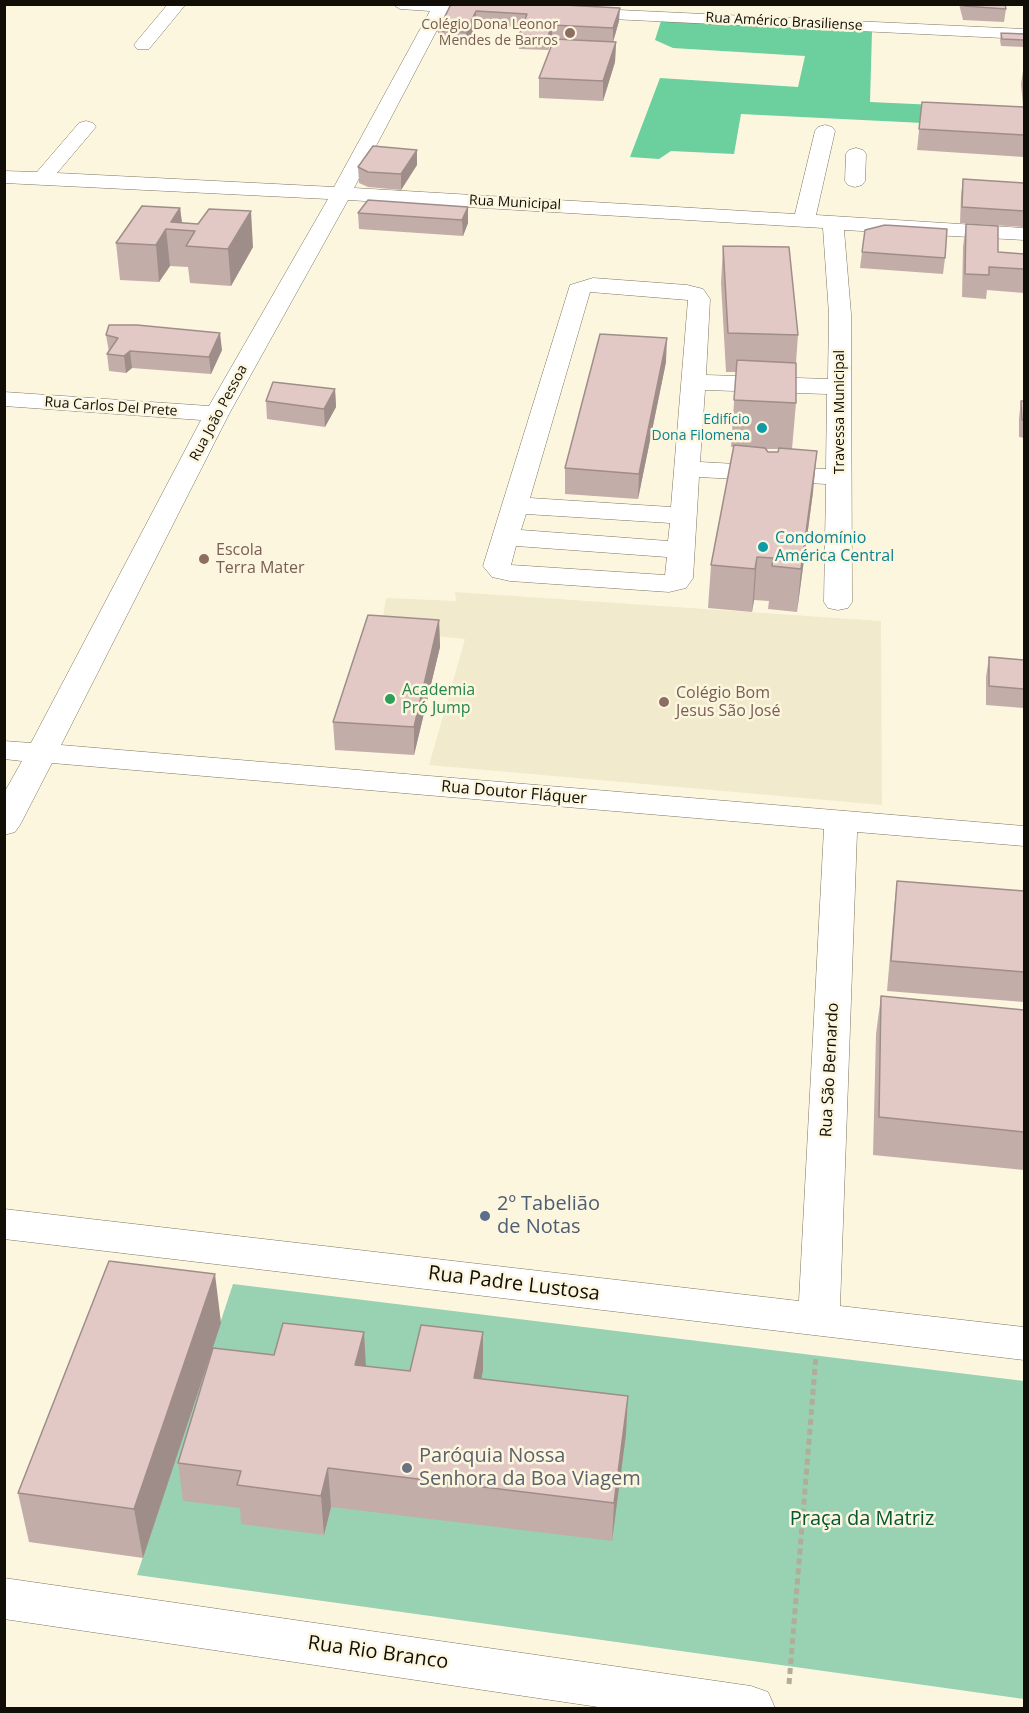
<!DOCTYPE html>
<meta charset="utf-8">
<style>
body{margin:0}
#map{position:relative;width:1029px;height:1713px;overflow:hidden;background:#fdf6df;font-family:"Open Sans",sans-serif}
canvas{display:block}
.frame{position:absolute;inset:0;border:6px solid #100e06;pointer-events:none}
</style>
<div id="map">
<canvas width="1029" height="1713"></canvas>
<div class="frame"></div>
</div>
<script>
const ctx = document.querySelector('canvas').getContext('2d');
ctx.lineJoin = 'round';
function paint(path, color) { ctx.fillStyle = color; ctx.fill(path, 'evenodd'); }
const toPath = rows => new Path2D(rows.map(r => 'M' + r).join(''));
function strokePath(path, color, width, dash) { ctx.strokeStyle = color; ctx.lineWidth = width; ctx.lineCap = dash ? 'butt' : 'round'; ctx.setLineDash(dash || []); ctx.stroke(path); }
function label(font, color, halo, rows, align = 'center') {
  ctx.font = font + ' "Open Sans",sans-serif'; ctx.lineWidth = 5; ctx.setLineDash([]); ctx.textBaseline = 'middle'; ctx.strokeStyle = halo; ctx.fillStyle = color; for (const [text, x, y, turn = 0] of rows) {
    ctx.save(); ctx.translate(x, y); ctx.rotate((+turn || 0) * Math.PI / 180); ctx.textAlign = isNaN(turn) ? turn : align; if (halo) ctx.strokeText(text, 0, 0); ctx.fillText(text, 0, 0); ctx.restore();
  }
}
const built = toPath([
 [455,592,881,621,882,805,429,765,465,639,381,631,386,598,456,601]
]);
const green = toPath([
 [233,1284,1024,1381,1024,1699,137,1575]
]);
const forest = toPath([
 [661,21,872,31,870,102,1024,109,1024,128,741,114,734,154,671,151,659,159,630,157,660,78,798,87,805,56,673,48,655,40]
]);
const path = toPath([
 [789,1684,816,1356]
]);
const minor = toPath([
 [168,4,186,4,149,49,137,49,134,45,137,41,168,4],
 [392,4,468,4,470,7,467,11,461,12,447,11,354,188,795,214,815,131,818,127,825,125,832,127,835,131,816,215,1024,228,1024,240,844,230,851,314,852,602,848,608,838,610,828,608,824,602,826,484,699,477,693,578,686,588,669,592,510,581,492,577,483,566,570,285,593,278,687,285,703,289,710,299,706,375,828,379,829,314,823,228,348,200,229,414,61,745,1024,826,1024,846,857,832,840,1306,1024,1327,1024,1360,4,1239,4,1209,799,1301,824,829,52,763,20,825,15,832,4,835,4,793,22,761,4,759,4,741,31,743,201,420,4,406,4,392,209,406,328,199,4,183,4,171,37,172,79,123,86,121,93,123,96,127,57,173,334,187,430,11,400,9,392,4],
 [590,292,688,300,671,507,530,498,590,292],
 [705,390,827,394,826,469,700,462,705,390],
 [526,514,670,523,668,541,521,530,526,514],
 [516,546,667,557,665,575,511,565,516,546],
 [576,8,1024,29,1024,39,570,17,567,13,570,9,576,8],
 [856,148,863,150,866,154,865,181,862,185,855,187,848,185,845,181,846,154,849,150,856,148],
 [4,1578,751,1686,768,1692,775,1708,605,1708,4,1619,4,1578]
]);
const wall = toPath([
 [451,4,619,21,613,42,552,39,548,50,519,49,519,35,522,27,476,25,466,46,438,44,438,31],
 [566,4,599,4,598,7],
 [959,4,1005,4,1006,9,1004,22,963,20],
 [1001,33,1024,34,1024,47,1001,46,1000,40],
 [616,42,615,62,603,101,539,98,539,78],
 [1024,64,1024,106,1023,106,1021,84],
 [922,102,1024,107,1024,157,917,150],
 [417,165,401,190,368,187,359,183,358,167],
 [963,179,1024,183,1024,227,960,223,961,195],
 [468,207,468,223,463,236,359,229,358,213],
 [180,208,182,223,253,247,231,286,190,283,188,267,170,266,159,282,120,280,116,243],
 [966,224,998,252,1024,254,1024,293,987,290,986,299,962,297,963,247],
 [723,246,798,335,796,363,796,403,792,449,813,492,797,612,768,609,769,601,754,600,752,612,708,608,711,565,734,447,731,447,736,372,726,372,721,283],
 [766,449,779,449,778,452,768,452],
 [862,252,945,258,943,274,860,268],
 [106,335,222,350,211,374,132,368,126,373,109,371,107,354,109,352],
 [666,362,638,499,565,494,565,468],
 [335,389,336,407,325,427,267,419,266,401],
 [1021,401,1024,401,1024,438,1019,437,1019,418],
 [439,620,440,647,414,755,335,750,333,722],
 [989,657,1024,660,1024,708,986,705,986,677],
 [897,881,1024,891,1024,1002,887,991,894,910],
 [881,996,1024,1010,1024,1170,873,1155,876,1034],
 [221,1323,143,1558,29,1542,18,1493],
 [364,1332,366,1366,410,1371,483,1332,483,1370,481,1379,626,1434,612,1541,331,1507,324,1535,241,1524,240,1508,183,1501,178,1463,274,1355]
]);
const shadedWall = toPath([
 [620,8,619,21,613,42,613,28],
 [476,11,476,25,466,46,466,32],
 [552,25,552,39,548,50,548,36],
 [616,42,615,62,603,101,603,81],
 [417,150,417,165,401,190,401,174],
 [468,207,468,223,463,236,462,220],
 [180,208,183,231,171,222],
 [251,211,253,247,231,286,228,249],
 [166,229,170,266,159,282,156,245],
 [220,333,222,350,211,374,209,357],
 [667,338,666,362,638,499,639,474],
 [130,351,132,368,126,373,124,356],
 [335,389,336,407,325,427,324,409],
 [817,451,813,492,797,612,801,569],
 [757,557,754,600,752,612,755,569],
 [439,620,440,647,414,755,414,727],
 [215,1274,221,1323,143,1558,134,1509],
 [364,1332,366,1370,355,1365],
 [483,1332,483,1370,474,1417,474,1378],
 [628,1396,626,1434,612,1541,614,1503],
 [328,1468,331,1507,324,1535,321,1496]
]);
const building = toPath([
 [451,4,545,4,620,8,613,28,552,25,548,36,519,35,527,14,476,11,466,32,438,31,451,4],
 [964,4,1005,4,1006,9,964,6,964,4],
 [1001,33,1024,34,1024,40,1002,39,1001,33],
 [554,39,616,42,603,81,539,78,554,39],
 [922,102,1024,107,1024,135,919,129,922,102],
 [373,146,417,150,401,174,368,172,358,167,373,146],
 [963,179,1024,183,1024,211,962,207,963,179],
 [368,200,468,207,462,220,358,213,368,200],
 [142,206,180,208,171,222,198,224,209,209,251,211,228,249,186,246,195,231,166,229,156,245,116,243,142,206],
 [966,224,998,226,998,252,1024,254,1024,269,989,267,989,275,965,274,966,224],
 [885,225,947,229,945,258,862,252,865,230,885,225],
 [723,246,789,247,798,335,728,333,723,246],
 [109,325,137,325,220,333,209,357,130,351,124,356,107,354,118,338,106,335,109,325],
 [600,334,667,338,639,474,565,468,600,334],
 [737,360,796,363,796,403,734,400,737,360],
 [273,382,335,389,324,409,266,401,273,382],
 [1021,401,1024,401,1024,420,1022,420,1021,401],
 [734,445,765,448,768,452,778,452,779,448,817,451,801,569,772,566,773,558,757,557,755,569,711,565,734,445],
 [368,615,439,620,414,727,333,722,368,615],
 [989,657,1024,660,1024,689,989,686,989,657],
 [897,881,1024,891,1024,972,891,961,897,881],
 [881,996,1024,1010,1024,1132,879,1117,881,996],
 [109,1261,215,1274,134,1509,18,1493,109,1261],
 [283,1323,364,1332,355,1365,410,1371,421,1325,483,1332,474,1378,628,1396,614,1503,328,1468,321,1496,237,1485,241,1471,178,1463,213,1348,274,1355,283,1323]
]);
const markers = [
 [570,33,6,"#8d6e63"],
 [762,428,6,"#0f9aa8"],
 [763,547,6,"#0f9aa8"],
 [204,559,6,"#8d6e63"],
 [390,699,6,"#2e9e5b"],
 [664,702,6,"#8d6e63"],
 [485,1216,6,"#5c6f8a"],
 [407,1468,6,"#6b7280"]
];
const farStreetnames = [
 ["Rua Américo Brasiliense",784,22,3],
 ["Rua Municipal",515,203,3],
 ["Rua Carlos Del Prete",111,407,4],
 ["Travessa Municipal",840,412,-90],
 ["Rua João Pessoa",219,413,-62]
];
const farEducationnames = [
 ["Colégio Dona Leonor",558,25],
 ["Mendes de Barros",558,41]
];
const farCulturenames = [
 ["Edifício",750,420],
 ["Dona Filomena",750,436]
];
const cultureNames = [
 ["Condomínio",775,538],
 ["América Central",775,556]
];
const educationNames = [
 ["Escola",216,550],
 ["Terra Mater",216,568],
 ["Colégio Bom",676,693],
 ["Jesus São José",676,711]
];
const leisureNames = [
 ["Academia",402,690],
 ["Pró Jump",402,708]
];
const streetNames = [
 ["Rua Doutor Fláquer",514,793,5],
 ["Rua São Bernardo",830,1070,-87]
];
const nearServicenames = [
 ["2º Tabelião",497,1204],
 ["de Notas",497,1227]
];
const nearStreetnames = [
 ["Rua Padre Lustosa",514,1284,7],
 ["Rua Rio Branco",378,1653,8]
];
const nearWorshipnames = [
 ["Paróquia Nossa",419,1456],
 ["Senhora da Boa Viagem",419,1479]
];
const nearParknames = [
 ["Praça da Matriz",862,1519]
];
paint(built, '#f2eacc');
paint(green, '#98d2b2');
paint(forest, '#6ccf9e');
strokePath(minor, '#7b7561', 1);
strokePath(path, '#b2ac9a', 5, [6, 4]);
paint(minor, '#fff');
paint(wall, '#c3ada9');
paint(shadedWall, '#9f8d8a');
paint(building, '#e3c9c5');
strokePath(building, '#9f8d8a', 1.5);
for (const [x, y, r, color] of markers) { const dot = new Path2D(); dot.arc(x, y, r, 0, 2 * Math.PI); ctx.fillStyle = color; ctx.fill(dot); strokePath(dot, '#fdf6df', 2); }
label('14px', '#100e06', '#fdf6df', farStreetnames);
label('14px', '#785e54', '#fdf6df', farEducationnames, 'right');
label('14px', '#0d838f', '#fdf6df', farCulturenames, 'right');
label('16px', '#0d838f', '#fdf6df', cultureNames, 'left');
label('16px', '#785e54', '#fdf6df', educationNames, 'left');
label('16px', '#27864d', '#fdf6df', leisureNames, 'left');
label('16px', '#100e06', '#fdf6df', streetNames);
label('20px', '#4e5e75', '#fdf6df', nearServicenames, 'left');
label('20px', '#100e06', '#fdf6df', nearStreetnames);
label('20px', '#5b616d', '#fdf6df', nearWorshipnames, 'left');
label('20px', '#035637', '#fdf6df', nearParknames);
</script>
